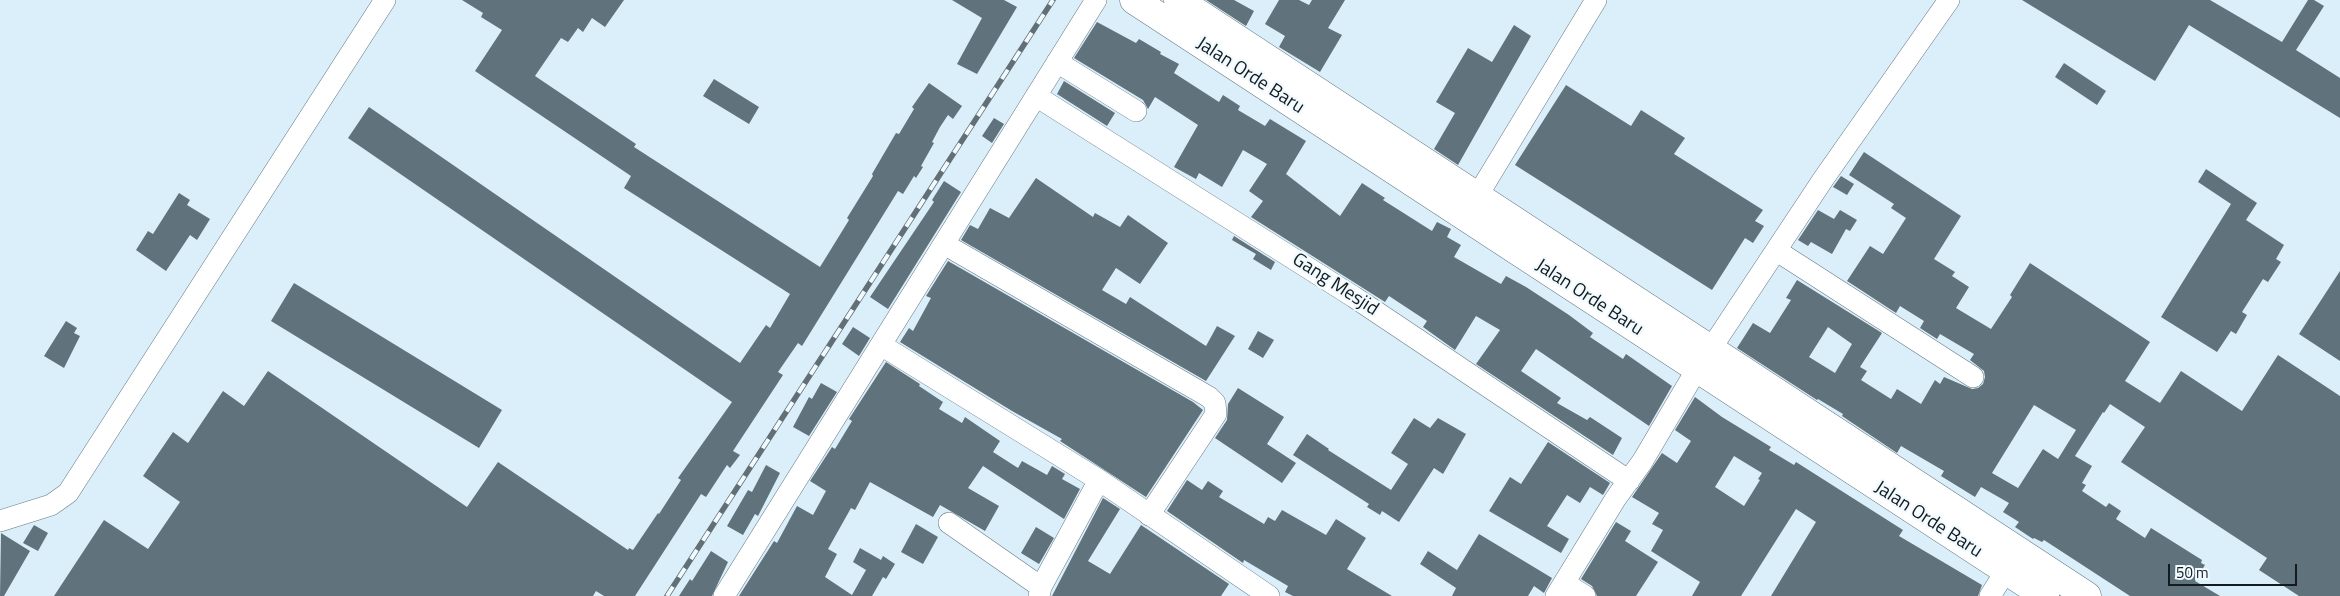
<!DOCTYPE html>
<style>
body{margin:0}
#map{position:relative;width:2340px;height:596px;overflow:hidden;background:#daeffa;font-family:"Titillium Web",sans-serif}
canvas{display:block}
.scale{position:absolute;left:2168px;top:564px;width:129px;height:22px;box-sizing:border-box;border:2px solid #141b1f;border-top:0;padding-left:6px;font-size:15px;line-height:18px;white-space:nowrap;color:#141b1f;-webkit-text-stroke:4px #f1fafe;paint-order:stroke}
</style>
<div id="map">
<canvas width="2340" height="596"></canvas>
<div class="scale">50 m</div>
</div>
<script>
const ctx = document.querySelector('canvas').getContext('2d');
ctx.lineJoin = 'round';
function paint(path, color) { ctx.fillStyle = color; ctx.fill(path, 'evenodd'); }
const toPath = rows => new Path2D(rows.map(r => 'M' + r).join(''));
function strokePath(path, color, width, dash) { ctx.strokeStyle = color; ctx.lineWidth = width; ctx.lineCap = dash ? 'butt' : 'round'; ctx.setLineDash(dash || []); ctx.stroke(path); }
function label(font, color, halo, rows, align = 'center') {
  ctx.font = font + ' "Titillium Web",sans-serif'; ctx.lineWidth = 4.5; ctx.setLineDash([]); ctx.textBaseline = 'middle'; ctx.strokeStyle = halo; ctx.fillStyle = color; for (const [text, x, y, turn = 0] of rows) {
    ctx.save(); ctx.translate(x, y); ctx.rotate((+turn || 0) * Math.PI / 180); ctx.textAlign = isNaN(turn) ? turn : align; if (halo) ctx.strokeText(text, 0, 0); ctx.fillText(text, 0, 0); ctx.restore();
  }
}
const building = toPath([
 [462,0,624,0,605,27,592,18,583,32,578,28,568,42,561,38,535,76,636,144,634,147,820,267,849,220,847,218,873,176,872,174,896,133,899,134,914,109,912,107,929,83,962,106,953,119,948,115,940,127,932,142,934,143,921,166,923,167,916,178,914,176,903,194,898,191,802,346,798,343,778,372,783,375,733,451,740,455,730,468,727,465,706,497,701,494,635,596,604,596,596,591,593,596,54,596,104,520,148,549,180,502,143,476,173,432,188,443,223,391,244,406,268,371,467,507,498,462,628,550,629,548,633,550,658,513,659,514,681,480,678,478,732,402,348,138,369,107,740,363,766,325,770,328,790,294,624,188,631,176,475,71,502,30,481,17,483,13],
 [952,0,1004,0,1017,7,977,74,957,64,982,18],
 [1206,0,1234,0,1254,11,1246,26],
 [1279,0,1299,0,1309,5,1312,0,1345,0,1328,28,1342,35,1320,72,1279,47,1285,36,1265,24],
 [2022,0,2210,0,2282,42,2308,0,2314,0,2324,6,2296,50,2340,78,2340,118,2189,25,2155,81],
 [1097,22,1136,43,1139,39,1161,52,1160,54,1179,64,1174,73,1219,102,1223,95,1240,106,1238,110,1265,126,1270,119,1306,141,1286,174,1340,216,1362,183,1385,198,1383,200,1432,231,1437,222,1451,229,1447,237,1461,245,1454,257,1501,284,1506,276,1526,287,1569,315,1593,333,1590,337,1623,359,1626,354,1672,386,1649,426,1536,349,1521,371,1561,398,1557,403,1587,420,1590,417,1622,438,1613,455,1476,364,1500,330,1476,316,1455,350,1423,327,1427,321,1389,296,1385,302,1251,217,1263,201,1249,191,1267,164,1243,150,1222,187,1199,173,1196,179,1174,167,1198,125,1155,97,1148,109,1143,100,1074,58],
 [1514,25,1531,36,1458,165,1434,149,1455,113,1436,102,1468,48,1492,62],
 [2064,63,2106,91,2097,105,2055,77],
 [714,79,759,107,749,124,703,96],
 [1064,81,1115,113,1107,126,1057,94],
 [1566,85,1631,126,1641,110,1685,138,1674,154,1763,210,1755,221,1764,226,1753,243,1745,238,1712,290,1515,165],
 [994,118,1004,124,992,143,982,136],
 [1864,152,1961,216,1934,259,1955,272,1952,276,1969,287,1956,308,1991,329,2012,297,2010,295,2030,263,2150,342,2125,381,2160,403,2181,371,2242,411,2278,355,2340,396,2340,596,2299,596,2259,570,2267,558,2121,462,2145,427,2110,404,2104,413,2103,412,2075,456,2092,466,2082,483,2086,485,2082,491,2106,507,2109,503,2121,511,2116,519,2145,538,2151,528,2202,560,2201,563,2205,565,2195,581,2220,596,2130,596,2044,540,2042,542,2034,538,2033,539,2015,527,2019,522,2003,512,2009,503,1981,487,1975,497,1941,476,1944,471,1901,446,1897,453,1842,416,1843,414,1818,399,1817,400,1737,348,1753,323,1770,333,1791,300,1786,298,1797,280,1882,333,1860,367,1867,371,1861,380,1891,399,1897,389,1921,404,1935,380,1940,384,1944,377,1972,389,1978,388,1983,384,1985,377,1984,371,1970,360,1974,354,1940,334,1937,339,1920,328,1924,321,1900,306,1896,313,1847,281,1870,246,1883,254,1906,218,1891,208,1894,204,1849,175],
 [1828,327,1852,344,1835,373,1809,357],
 [2034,405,2076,430,2058,459,2043,449,2018,488,1992,473],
 [2206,169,2257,203,2246,220,2284,245,2276,259,2281,262,2268,282,2263,279,2242,312,2247,315,2236,334,2231,331,2217,352,2161,317,2231,204,2198,182],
 [1841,176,1854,184,1847,195,1833,187],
 [1036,178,1093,217,1095,213,1120,227,1128,215,1168,243,1140,284,1116,268,1102,290,1126,304,1130,297,1206,346,1217,326,1235,336,1206,381,961,240,970,225,978,229,990,208,1009,218],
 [944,181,961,192,888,309,870,297,934,202,932,200],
 [179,193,190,200,187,205,210,219,197,240,190,235,166,271,136,250,148,231,153,234],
 [1818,210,1834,219,1840,210,1857,220,1850,231,1846,229,1832,254,1811,242,1808,246,1798,240],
 [1234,236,1275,262,1271,270,1253,259,1256,254,1232,240],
 [948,261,1193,402,1203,410,1146,497,1060,441,1062,439,1012,411,900,342,909,328,913,331,931,298,926,296],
 [2340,271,2340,361,2299,334],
 [294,283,502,410,479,448,271,321],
 [66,321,77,328,74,333,80,336,64,368,44,356],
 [853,327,870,338,859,356,842,344],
 [1258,331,1274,340,1263,358,1248,349],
 [886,362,920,384,919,386,943,402,939,409,962,423,965,417,1000,441,993,452,1018,468,1022,461,1047,475,1052,466,1065,474,1062,479,1080,489,1064,519,983,466,968,488,999,506,985,531,940,505,933,517,870,482,855,510,851,508,828,549,837,554,825,577,852,595,866,570,853,562,860,548,881,560,883,556,895,564,886,579,883,577,872,596,739,596,774,541,777,543,797,506,813,515,826,491,810,481,832,447,835,449,852,421,849,419],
 [821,383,837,392,809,436,793,427,809,397,812,399],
 [1238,388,1284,417,1267,444,1296,463,1282,483,1215,438,1227,420,1228,404],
 [1695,397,1722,417,1771,447,1769,450,1794,465,1796,462,1903,530,1899,536,1982,585,1978,596,1771,596,1816,522,1796,509,1741,596,1692,596,1700,582,1651,551,1663,530,1652,524,1659,513,1632,497,1662,453,1677,463,1691,441,1675,430],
 [1734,456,1762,473,1758,479,1760,480,1744,506,1715,487],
 [1414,418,1430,428,1438,418,1466,434,1443,474,1434,468,1399,522,1382,511,1380,515,1367,507,1369,504,1293,455,1307,434,1329,449,1328,450,1391,490,1408,464,1391,453],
 [1548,442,1610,483,1603,495,1590,487,1580,503,1567,495,1547,526,1569,539,1561,553,1489,511,1510,477,1521,484],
 [766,465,780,473,758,516,755,514,743,535,727,526,748,490,752,492],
 [1187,480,1202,490,1208,481,1223,491,1219,497,1264,524,1268,517,1275,521,1282,510,1326,535,1336,519,1366,538,1347,569,1392,596,1293,596,1285,592,1288,586,1244,560,1243,563,1167,511],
 [1103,498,1120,509,1088,561,1110,574,1141,525,1229,584,1221,596,1052,596],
 [1616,522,1631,531,1625,541,1658,562,1636,596,1597,596,1592,586,1581,579],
 [916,524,938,537,923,564,901,552],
 [34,525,48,533,38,551,23,543],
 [1036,527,1054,538,1039,564,1021,553],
 [1,533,30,551,4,596,0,596],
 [1479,534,1552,578,1544,593,1534,586,1528,596,1452,596,1456,588,1420,564,1428,551,1457,570],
 [711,551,728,562,712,596,679,596,690,579,692,581]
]);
const minor = toPath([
 [1057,62,1136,111],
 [1036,96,1354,297,1629,481],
 [1470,208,1596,0],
 [944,244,1209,397,1215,403,1216,414,1149,515],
 [1777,251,1973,377],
 [881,345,1099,480,1269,596],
 [1710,350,1824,178,1949,0],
 [0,521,51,505,68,493,385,0],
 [949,523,1041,587],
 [1564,583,1585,596],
 [724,596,1096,0],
 [1039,596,1041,587,1099,480],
 [1556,596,1616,498,1642,462,1697,369],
 [1990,596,2014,558]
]);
const major = toPath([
 [1134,0,2045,596],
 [1178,0,2087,596]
]);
const rail = toPath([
 [667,596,1053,0]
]);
const streetNames = [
 ["Jalan Orde Baru",1250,76,33],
 ["Gang Mesjid",1335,285,33],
 ["Jalan Orde Baru",1589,298,33],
 ["Jalan Orde Baru",1928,520,33]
];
paint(building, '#60727c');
strokePath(minor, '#667983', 22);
strokePath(major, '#667983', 29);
strokePath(minor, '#fff', 21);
strokePath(major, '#fff', 28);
strokePath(rail, '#636f76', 5.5);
strokePath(rail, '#f1fafe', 4, [11]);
label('19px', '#141b1f', '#f1fafe', streetNames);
</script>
